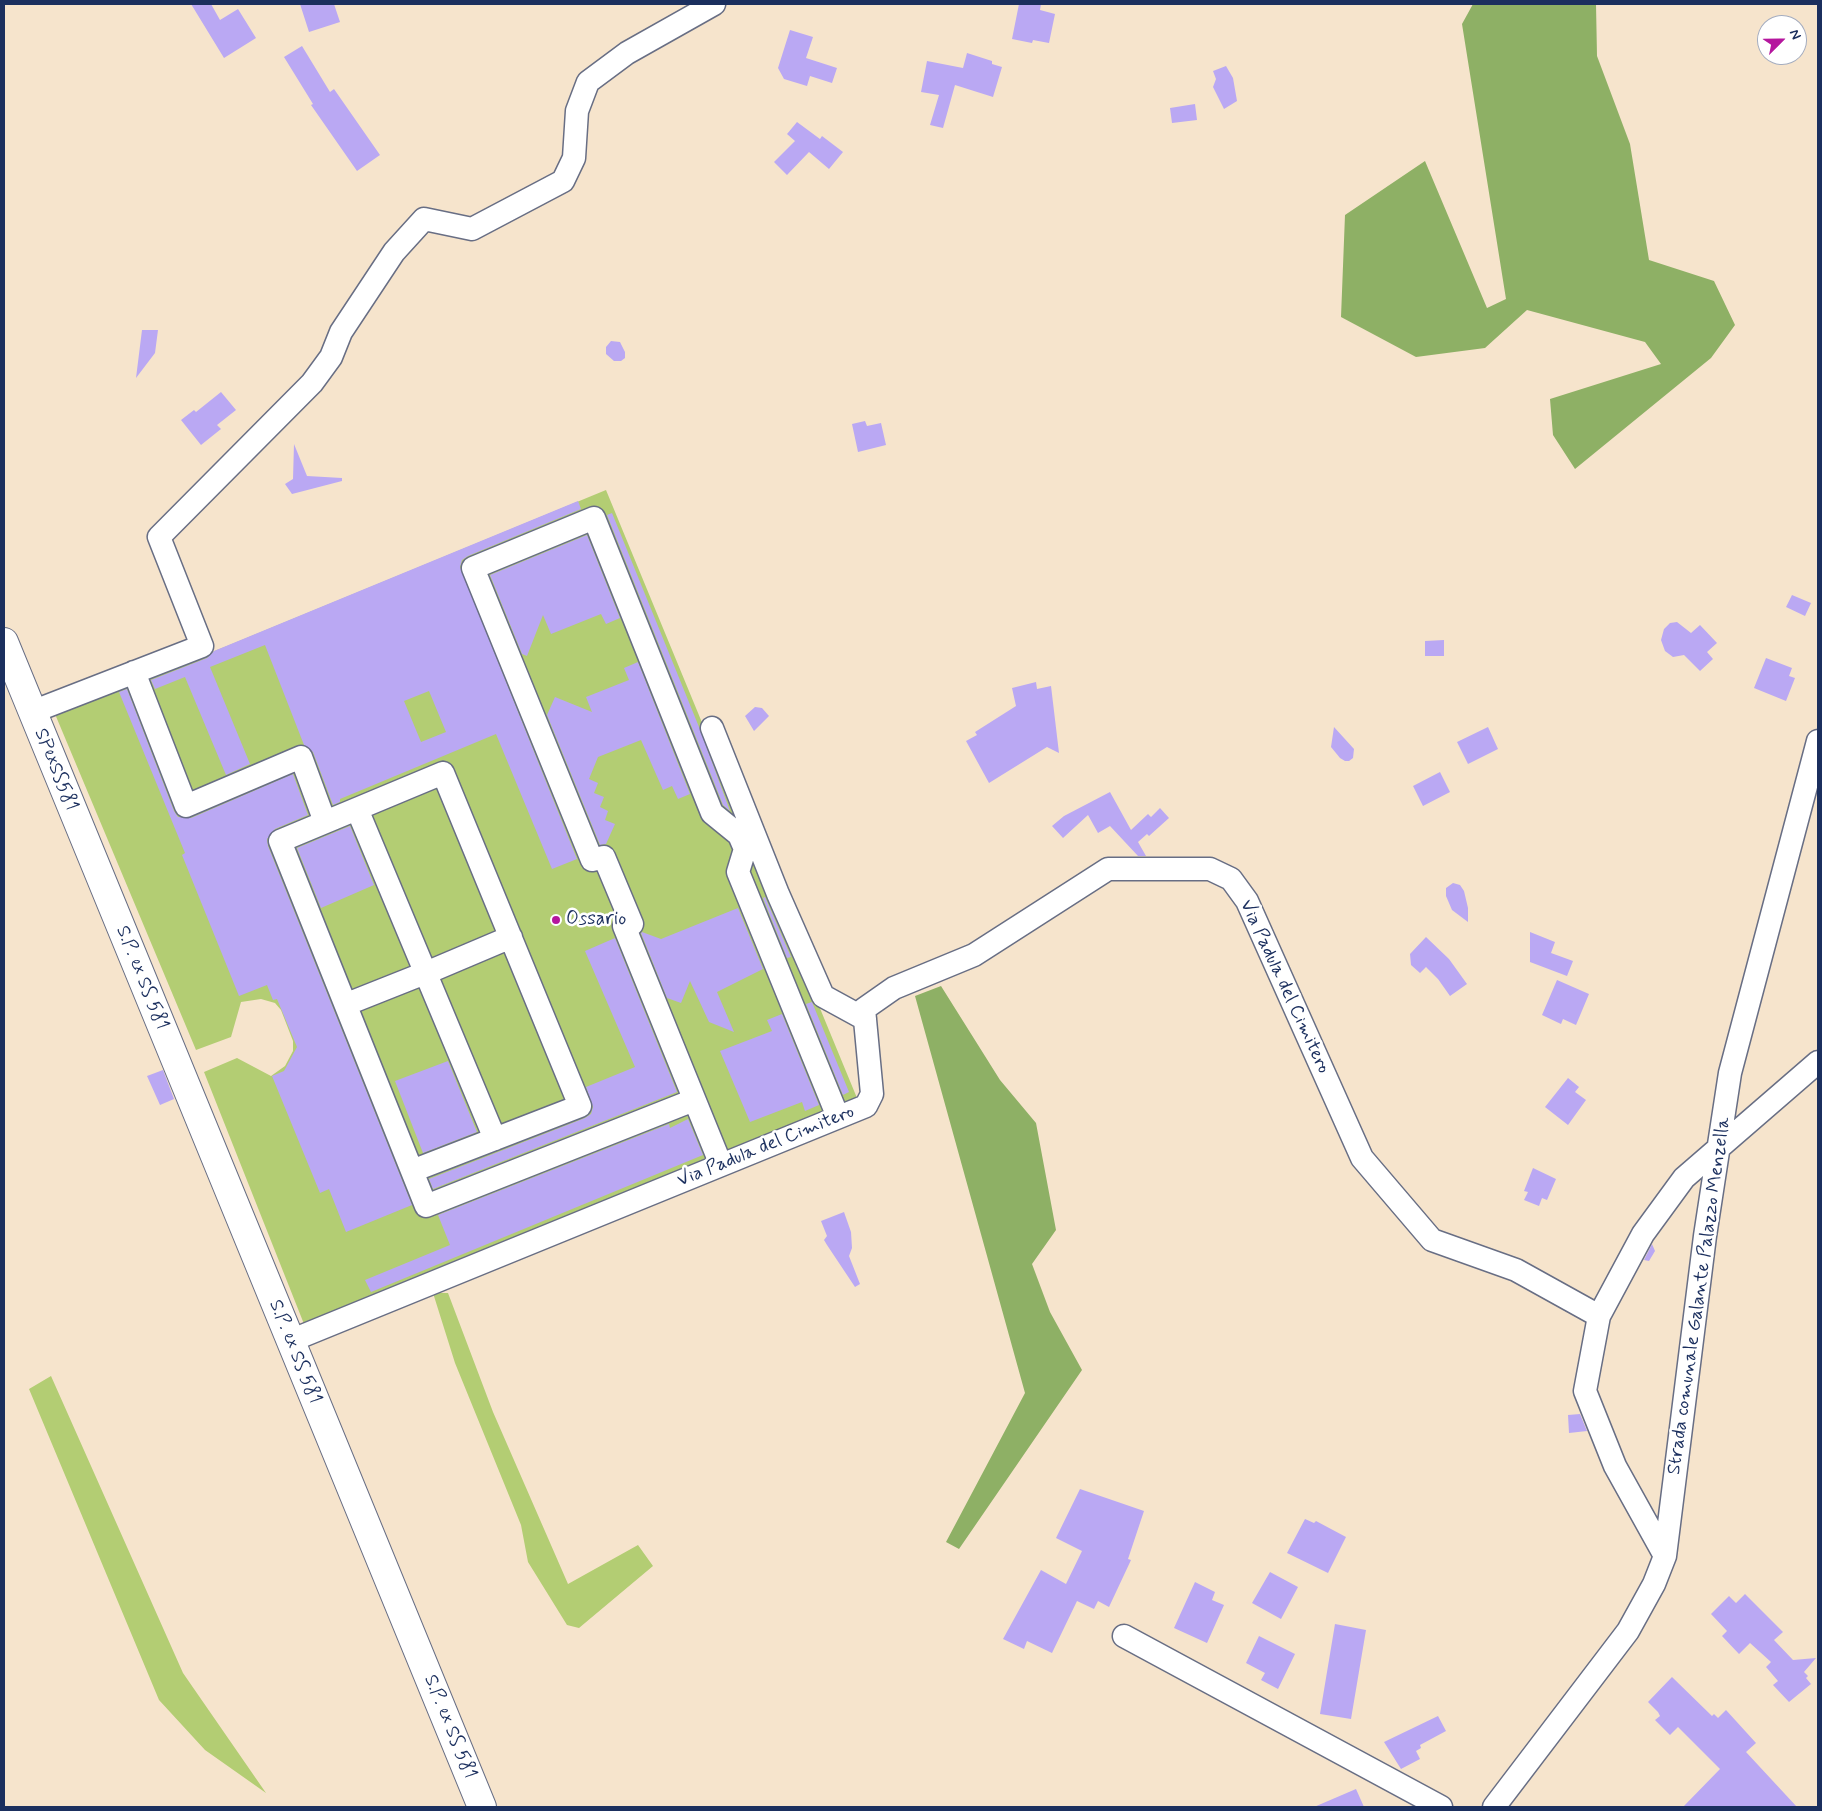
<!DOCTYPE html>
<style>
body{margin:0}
#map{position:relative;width:1822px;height:1811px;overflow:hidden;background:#f6e4cc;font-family:Mynerve,sans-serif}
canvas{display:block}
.frame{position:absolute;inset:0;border:5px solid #1b2f5e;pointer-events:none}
.north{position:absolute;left:1757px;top:15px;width:50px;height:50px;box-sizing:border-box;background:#fff;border:1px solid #a4acbf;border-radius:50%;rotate:67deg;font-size:14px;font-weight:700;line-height:20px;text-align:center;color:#1b2f5e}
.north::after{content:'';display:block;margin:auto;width:18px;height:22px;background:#b5179e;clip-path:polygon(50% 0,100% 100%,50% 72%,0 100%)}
</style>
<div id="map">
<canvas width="1822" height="1811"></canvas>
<div class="frame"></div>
<div class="north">N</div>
</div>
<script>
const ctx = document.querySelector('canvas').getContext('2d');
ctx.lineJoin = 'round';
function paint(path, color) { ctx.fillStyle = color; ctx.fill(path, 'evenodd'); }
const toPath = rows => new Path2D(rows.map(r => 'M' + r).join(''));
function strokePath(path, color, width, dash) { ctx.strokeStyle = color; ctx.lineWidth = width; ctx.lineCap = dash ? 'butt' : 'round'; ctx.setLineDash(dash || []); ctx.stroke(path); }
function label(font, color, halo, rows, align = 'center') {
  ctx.font = font + ' Mynerve,sans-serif'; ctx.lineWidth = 5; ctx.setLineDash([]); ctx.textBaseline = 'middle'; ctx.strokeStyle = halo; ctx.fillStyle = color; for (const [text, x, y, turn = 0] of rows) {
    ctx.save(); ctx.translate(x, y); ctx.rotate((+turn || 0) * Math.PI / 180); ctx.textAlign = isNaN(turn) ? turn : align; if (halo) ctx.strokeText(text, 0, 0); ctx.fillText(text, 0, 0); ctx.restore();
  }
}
const green = toPath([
 [606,490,857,1098,366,1302,304,1324,204,1072,237,1058,271,1076,285,1066,293,1051,293,1041,281,1010,275,1003,261,999,241,1002,231,1037,196,1050,55,714,227,646],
 [433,1293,448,1293,493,1412,568,1584,638,1545,653,1566,579,1628,567,1625,528,1562,521,1525,455,1363],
 [51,1376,183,1673,266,1793,205,1750,159,1700,29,1389]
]);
const forest = toPath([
 [1473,4,1596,4,1597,56,1630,144,1649,260,1714,281,1735,325,1711,358,1575,469,1553,435,1550,399,1661,364,1645,342,1527,310,1485,348,1416,357,1341,317,1345,215,1425,161,1487,308,1506,299,1462,24],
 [941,986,1000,1080,1036,1123,1056,1230,1032,1264,1050,1312,1082,1370,959,1549,946,1542,1025,1393,915,996]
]);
const building = toPath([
 [191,4,211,4,220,20,238,9,256,38,224,58],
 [300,4,334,4,340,22,309,32],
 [1019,4,1041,4,1040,10,1055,14,1049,43,1033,40,1032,43,1012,39],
 [790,30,813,37,806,58,837,68,832,83,810,76,807,86,784,79,778,68],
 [302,46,330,92,334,89,380,155,357,171,311,105,313,104,284,57],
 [967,53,992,61,992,64,1002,67,993,97,955,85,943,128,930,125,939,95,921,92,927,61,963,68],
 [1226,66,1233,78,1237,101,1224,109,1213,87,1216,79,1213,71],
 [1195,104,1197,120,1172,123,1170,108],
 [797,122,820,139,822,136,843,152,829,169,809,152,787,175,774,162,795,141,787,134],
 [142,330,158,330,155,353,136,378],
 [611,341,620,342,625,352,625,358,621,361,614,361,606,354,606,347],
 [221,392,236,410,217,425,221,429,201,445,181,420,194,410,196,412],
 [865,421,867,426,881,423,886,445,858,452,852,424],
 [294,444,307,476,342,478,342,481,292,494,285,484,293,479],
 [578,501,581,509,468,556,462,560,460,567,577,859,552,869,496,734,340,799,340,802,333,805,313,752,304,745,265,645,210,667,250,764,226,775,185,677,155,689,151,680,207,658,214,651],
 [429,691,446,732,421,742,404,701],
 [612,513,699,727,730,811,723,805,607,515],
 [587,535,620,618,606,624,601,614,551,634,543,615,527,656,522,654,490,575],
 [1792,595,1811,603,1805,616,1786,607],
 [1677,622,1691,633,1700,625,1717,643,1707,652,1713,659,1700,671,1684,655,1673,657,1665,651,1661,640,1664,629,1670,623],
 [1444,640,1444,656,1425,656,1425,641],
 [1766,658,1792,668,1789,676,1795,678,1786,701,1754,688],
 [638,662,690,794,678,799,672,786,663,790,641,740,598,757,589,779,598,783,594,793,604,797,600,807,608,811,605,820,615,824,606,844,600,845,547,715,555,697,592,712,586,697,629,680,624,668],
 [1036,682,1037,689,1051,686,1059,753,1047,747,989,783,966,741,977,735,975,732,1016,706,1012,688],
 [127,689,174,811,178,817,191,818,293,774,308,815,275,829,267,839,268,846,412,1205,346,1232,329,1189,320,1193,272,1076,284,1071,297,1047,277,999,273,1000,267,985,239,996,182,855,185,853,119,692],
 [755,707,762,708,769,716,754,731,745,716],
 [1334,727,1354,749,1353,758,1349,761,1345,761,1340,758,1331,747],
 [1488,727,1498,749,1468,764,1457,742],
 [1440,772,1450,792,1423,806,1413,786],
 [1110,792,1131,830,1148,814,1151,817,1160,808,1169,818,1149,836,1147,834,1138,842,1146,856,1138,856,1110,826,1098,833,1088,815,1063,838,1052,826,1064,816],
 [350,826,374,885,321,908,297,848],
 [1453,883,1460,885,1464,891,1468,908,1468,922,1452,910,1446,896,1446,888],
 [765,897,791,957,787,958,763,898],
 [738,908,763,969,717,992,734,1032,709,1022,690,981,681,1003,667,998,641,933,642,932,661,939],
 [1530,932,1555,942,1551,953,1573,961,1567,976,1530,962],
 [1426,937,1449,959,1467,984,1450,996,1438,979,1426,967,1420,973,1411,965,1410,954],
 [615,938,677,1092,433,1189,429,1179,585,1118,591,1114,593,1107,586,1087,635,1067,585,951],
 [1557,980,1589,994,1576,1025,1563,1019,1561,1024,1542,1015],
 [812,1002,849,1092,843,1095,806,1004],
 [782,1014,819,1105,805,1111,802,1102,750,1122,720,1051,772,1031,767,1020],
 [448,1061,477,1132,423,1153,395,1081],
 [163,1070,174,1099,160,1105,147,1076],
 [1568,1078,1579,1087,1575,1092,1586,1100,1568,1125,1545,1107],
 [688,1119,703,1155,371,1292,365,1280,450,1245,438,1215,669,1124,670,1128],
 [1533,1168,1556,1179,1547,1200,1542,1198,1539,1206,1524,1200,1528,1192,1524,1191],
 [844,1212,851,1232,852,1248,849,1256,860,1284,855,1287,827,1245,824,1240,827,1236,821,1221],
 [1652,1244,1655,1251,1649,1261,1644,1260],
 [1580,1414,1587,1431,1569,1433,1568,1415],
 [1080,1489,1144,1511,1128,1559,1131,1560,1109,1607,1098,1601,1094,1609,1077,1601,1052,1653,1027,1641,1024,1649,1003,1639,1041,1570,1066,1584,1082,1551,1056,1538],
 [1305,1519,1314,1523,1316,1521,1346,1537,1328,1573,1287,1553],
 [1270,1572,1298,1587,1281,1619,1252,1603],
 [1195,1582,1215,1592,1212,1600,1224,1605,1207,1643,1174,1628],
 [1745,1594,1783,1632,1774,1640,1793,1660,1816,1658,1804,1672,1808,1676,1806,1678,1811,1684,1789,1702,1773,1685,1778,1681,1766,1667,1771,1662,1750,1643,1739,1654,1722,1636,1727,1631,1711,1614,1729,1596,1736,1603],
 [1335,1624,1366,1630,1351,1719,1320,1714],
 [1259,1636,1295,1654,1278,1689,1261,1680,1265,1673,1246,1663],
 [1672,1677,1712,1716,1714,1714,1718,1718,1726,1710,1756,1743,1746,1752,1797,1807,1683,1807,1720,1769,1678,1727,1670,1735,1655,1720,1660,1716,1658,1712,1648,1702],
 [1438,1716,1446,1731,1420,1745,1421,1748,1416,1751,1420,1759,1401,1769,1384,1742],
 [1356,1789,1364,1807,1314,1807]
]);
const minor = toPath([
 [134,672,186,806,301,757,325,822],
 [32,712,202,646,159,537,312,383,331,357,341,332,394,252,424,219,472,229,563,181,574,158,577,111,588,82,627,53,714,4],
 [712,728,778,894,823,996,865,1019],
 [443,773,580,1106,412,1171,280,841,443,773],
 [357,809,495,1139],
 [426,973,511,937],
 [347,1004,420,975],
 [721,1165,624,926,632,924,604,857,592,860,473,568,594,518,712,813,739,835,745,849,738,872,838,1117],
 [412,1171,426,1206,694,1100],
 [1599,1316,1643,1234,1684,1178,1818,1062],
 [290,1341,866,1106,872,1094,864,1009,894,988,974,955,1108,869,1210,869,1231,879,1247,901,1362,1158,1432,1240,1516,1270,1599,1316,1585,1391,1615,1466,1665,1556],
 [1124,1636,1441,1807],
 [1494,1807,1628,1631,1654,1584,1665,1556,1705,1236,1730,1073,1818,741]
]);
const major = toPath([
 [4,642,482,1807]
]);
const markers = [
 [556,920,5,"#b5179e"]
];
const streetNames = [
 ["SPexSS581",55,770,68],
 ["S.P. ex SS 581",141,978,68],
 ["Via Padula del Cimitero",1284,987,65],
 ["Via Padula del Cimitero",766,1147,-22],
 ["Strada comunale Galante Palazzo Menzella",1700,1296,-82],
 ["S.P. ex SS 581",294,1352,68],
 ["S.P. ex SS 581",449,1727,68]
];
const poiNames = [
 ["Ossario",566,920]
];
paint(green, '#b3cd73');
paint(forest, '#8eb065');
paint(building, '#baa8f3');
strokePath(minor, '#686e84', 25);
strokePath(major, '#686e84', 30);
strokePath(minor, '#fff', 22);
strokePath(major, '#fff', 28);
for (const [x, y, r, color] of markers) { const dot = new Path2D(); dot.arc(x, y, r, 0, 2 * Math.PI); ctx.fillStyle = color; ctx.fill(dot); strokePath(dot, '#fff', 2); }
label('19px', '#1b2f5e', '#fff', streetNames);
label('19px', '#1b2f5e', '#fff', poiNames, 'left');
</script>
